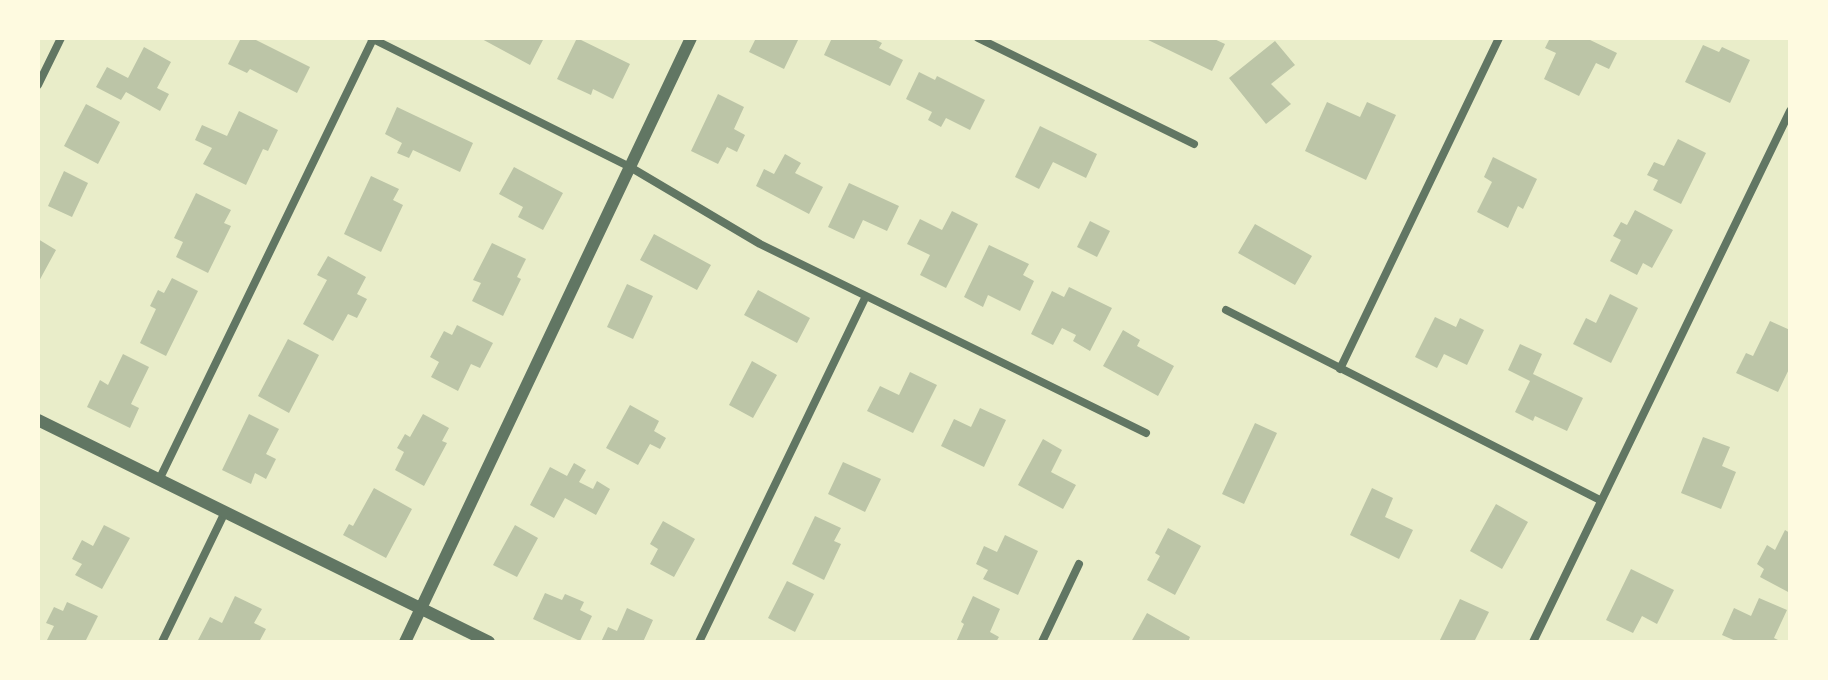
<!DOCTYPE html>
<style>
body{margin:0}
#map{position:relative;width:1828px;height:680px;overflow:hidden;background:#e9edc9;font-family:"Varela Round",sans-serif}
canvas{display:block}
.frame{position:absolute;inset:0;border:40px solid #fefae0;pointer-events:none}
</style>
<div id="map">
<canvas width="1828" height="680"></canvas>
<div class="frame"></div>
</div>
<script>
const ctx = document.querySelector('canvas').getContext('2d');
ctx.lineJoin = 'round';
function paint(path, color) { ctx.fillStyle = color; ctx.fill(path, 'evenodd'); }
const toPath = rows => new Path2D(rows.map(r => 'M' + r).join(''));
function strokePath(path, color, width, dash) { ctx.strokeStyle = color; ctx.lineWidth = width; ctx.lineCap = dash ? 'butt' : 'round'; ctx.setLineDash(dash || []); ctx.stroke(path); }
const building = toPath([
 [241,38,252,38,310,67,297,93,250,69,247,73,228,64],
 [480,38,544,38,530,65],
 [577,38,630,64,613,99,593,89,591,95,557,79],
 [756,38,799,38,784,69,749,52],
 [832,38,872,38,882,43,879,48,903,60,890,86,824,55],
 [1144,38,1212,38,1225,44,1212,71],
 [1550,38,1586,38,1617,53,1609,69,1596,63,1579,96,1544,79,1556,53,1545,48],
 [1275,41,1295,65,1271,84,1291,104,1266,124,1229,78],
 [1703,45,1719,52,1722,47,1750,60,1730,103,1685,82],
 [144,47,171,62,157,88,169,94,160,111,126,92,121,100,96,87,107,67,128,78],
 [919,72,935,80,937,76,985,100,970,130,946,118,941,127,928,120,932,112,906,99],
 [718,94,744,107,734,129,745,135,737,152,727,147,718,164,691,151],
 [1327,102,1360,117,1367,102,1396,115,1366,180,1305,151],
 [86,104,120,122,98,164,64,146],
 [397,107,473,143,460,172,413,150,409,158,397,153,402,143,385,134],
 [239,111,278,130,268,151,263,149,246,185,203,164,212,148,195,140,202,125,227,136],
 [1040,126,1097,154,1086,178,1053,162,1039,189,1015,177],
 [1678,139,1706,153,1681,204,1653,190,1658,180,1647,175,1654,162,1664,166],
 [785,154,801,163,795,173,823,187,809,214,756,186,764,169,774,174],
 [1493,157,1537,179,1523,209,1518,206,1508,228,1477,212,1492,182,1484,177],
 [514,167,563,193,543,230,518,217,523,207,499,194],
 [64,171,88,183,72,217,48,206],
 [371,176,399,189,393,200,403,205,381,252,344,234],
 [849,183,899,206,887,231,863,220,854,239,828,227],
 [196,193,231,210,224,223,231,226,208,273,176,257,183,242,174,238],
 [1635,210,1673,230,1652,268,1643,263,1637,275,1610,261,1621,240,1613,236,1621,222,1627,225],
 [952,211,978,224,946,288,920,275,930,255,907,244,920,219,942,230],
 [1090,221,1110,231,1097,257,1077,247],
 [1255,224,1312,256,1295,285,1238,253],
 [654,234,711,265,697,290,640,260],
 [38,239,56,250,38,283],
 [492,243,526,259,517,277,521,279,503,316,472,301,481,283,473,280],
 [989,245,1029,264,1023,275,1034,281,1020,311,988,295,983,307,964,297],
 [328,256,366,277,357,294,367,299,357,318,348,314,333,341,303,324,327,280,317,275],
 [172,278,198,291,166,356,140,343,156,309,150,306,158,290,164,293],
 [627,284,653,296,633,339,607,327],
 [1069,287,1112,308,1090,351,1073,341,1076,335,1062,328,1053,345,1031,334,1052,291,1064,297],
 [758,290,810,318,797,343,744,315],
 [1610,294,1638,308,1611,363,1573,344,1586,318,1596,323],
 [1435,317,1456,327,1460,318,1484,330,1467,365,1444,354,1437,368,1415,357],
 [1770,321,1790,330,1790,367,1778,392,1736,373,1746,353,1753,356],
 [457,325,493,343,480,368,471,364,458,391,431,377,439,362,430,357,444,331,452,335],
 [1123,330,1140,340,1137,346,1174,366,1158,396,1103,366],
 [288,339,319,355,289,413,258,396],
 [1520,344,1542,354,1533,374,1583,398,1567,431,1535,416,1533,421,1515,412,1530,381,1508,370],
 [123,354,149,367,131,404,139,408,130,428,87,407,100,380,108,385],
 [752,361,777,375,753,418,729,405],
 [910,372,937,385,913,433,867,411,880,386,899,395],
 [630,405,659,421,654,431,666,438,660,449,650,444,638,465,606,448],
 [980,408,1006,420,984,467,941,446,954,419,971,427],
 [249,414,279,429,266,454,276,459,266,479,255,473,251,484,222,470],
 [423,414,449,428,442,441,447,443,424,486,395,470,404,452,397,448,405,434,410,437],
 [1255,423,1277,433,1244,504,1222,494],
 [1703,437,1730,447,1722,466,1736,472,1721,509,1681,493],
 [1043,439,1062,450,1051,472,1076,485,1063,509,1018,485],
 [843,462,881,479,865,512,828,494],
 [574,463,586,470,579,482,593,489,597,481,610,489,596,515,565,498,554,518,530,505,550,467,567,476],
 [374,488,412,509,386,558,343,535,349,524,353,526],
 [1372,488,1393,498,1385,517,1413,530,1399,559,1350,535],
 [1496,504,1528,522,1502,569,1470,551],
 [815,516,841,528,834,541,841,544,824,580,792,564],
 [663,521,695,539,674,577,650,564,658,549,650,544],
 [104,525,130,538,102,589,75,575,82,564,72,559,82,540,93,546],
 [515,525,538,538,517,577,493,565],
 [1168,528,1201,546,1175,595,1147,580,1160,556,1155,553],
 [1785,530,1790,533,1790,593,1760,577,1764,569,1757,564,1767,545,1775,550],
 [1005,535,1038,551,1018,595,983,579,988,570,976,564,984,546,997,552],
 [1631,569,1674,590,1657,624,1642,616,1633,633,1606,620],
 [787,581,814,594,795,632,768,618],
 [545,593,562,600,565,594,584,602,580,610,592,616,580,641,533,619],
 [235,596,262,609,254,623,266,629,259,642,197,642,210,617,222,623],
 [973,596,1000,609,990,632,999,637,996,642,956,642,964,624,961,622],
 [1759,598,1787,610,1774,638,1782,642,1738,642,1722,635,1734,608,1751,616],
 [1460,599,1489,612,1474,642,1439,642],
 [67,602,98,616,85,642,46,642,54,626,46,623,54,607,63,611],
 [627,608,653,620,643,642,601,642,608,627,617,631],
 [1147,613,1190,637,1188,642,1131,642]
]);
const minor = toPath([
 [371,38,630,167,760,244,1146,433],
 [978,38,1194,144],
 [38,85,61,38],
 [1226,310,1600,500],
 [1340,369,1499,38],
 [159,480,373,39],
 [162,642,225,512],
 [699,642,866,296],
 [1042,642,1079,564],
 [1533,642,1790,111]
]);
const tertiary = toPath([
 [38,420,489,642],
 [405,642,691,38]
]);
paint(building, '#bcc5a7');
strokePath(minor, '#617663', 8);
strokePath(tertiary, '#617663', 12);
</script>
